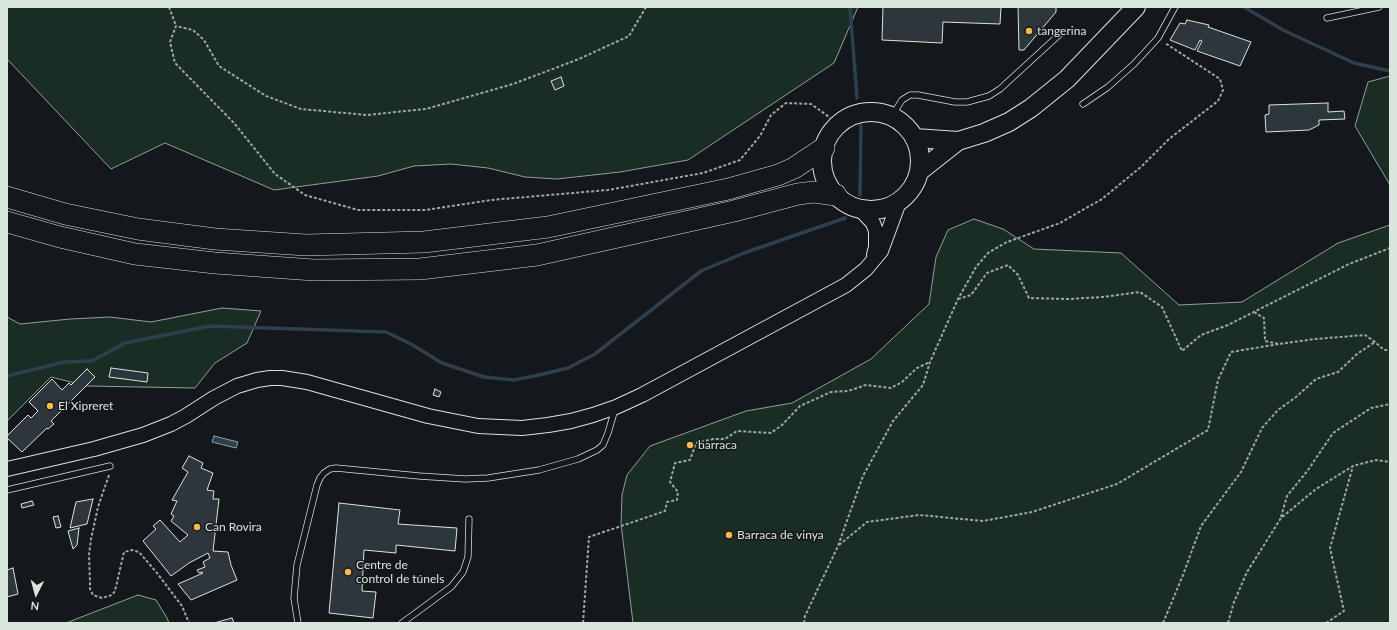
<!DOCTYPE html>
<meta charset="utf-8">
<style>
body{margin:0}
#map{position:relative;width:1397px;height:630px;overflow:hidden;background:#14181c;font-family:Lato,sans-serif}
canvas{display:block}
.frame{position:absolute;inset:0;border:8px solid #d8e6dc;pointer-events:none}
.north{position:absolute;left:16px;top:574px;width:40px;height:40px;-webkit-text-stroke:3px #14181c;paint-order:stroke;rotate:186deg;font-size:11px;font-weight:700;line-height:16px;text-align:center;color:#d8e6dc}
.north::after{content:'';display:block;margin:auto;width:14px;height:18px;background:#d8e6dc;clip-path:polygon(50% 0,100% 100%,50% 72%,0 100%)}
</style>
<div id="map">
<canvas width="1397" height="630"></canvas>
<div class="frame"></div>
<div class="north">N</div>
</div>
<script>
const ctx = document.querySelector('canvas').getContext('2d');
ctx.lineJoin = 'round';
function paint(path, color) { ctx.fillStyle = color; ctx.fill(path, 'evenodd'); }
const toPath = rows => new Path2D(rows.map(r => 'M' + r).join(''));
function strokePath(path, color, width, dash) { ctx.strokeStyle = color; ctx.lineWidth = width; ctx.lineCap = dash ? 'butt' : 'round'; ctx.setLineDash(dash || []); ctx.stroke(path); }
function label(font, color, halo, rows, align = 'center') {
  ctx.font = font + ' Lato,sans-serif'; ctx.lineWidth = 3; ctx.setLineDash([]); ctx.textBaseline = 'middle'; ctx.strokeStyle = halo; ctx.fillStyle = color; for (const [text, x, y, turn = 0] of rows) {
    ctx.save(); ctx.translate(x, y); ctx.rotate((+turn || 0) * Math.PI / 180); ctx.textAlign = isNaN(turn) ? turn : align; if (halo) ctx.strokeText(text, 0, 0); ctx.fillText(text, 0, 0); ctx.restore();
  }
}
const green = toPath([
 [7,7,858,7,834,63,688,160,620,172,557,179,525,177,488,168,451,164,414,166,378,176,274,190,165,143,111,169,7,59,7,7],
 [1390,76,1390,185,1355,126,1368,82,1390,76],
 [974,219,1003,229,1034,249,1121,253,1179,305,1242,302,1338,243,1390,225,1390,623,633,623,621,524,622,495,627,475,650,446,746,411,792,403,871,359,929,304,936,257,948,230,974,219],
 [222,308,261,311,247,343,215,363,195,388,87,386,51,377,7,421,7,317,20,324,70,319,110,317,151,322,222,308],
 [138,595,156,600,167,618,169,623,66,623,138,595]
]);
const water = toPath([
 [214,436,238,442,236,448,212,442,214,436]
]);
const stream = toPath([
 [850,7,857,98],
 [1244,7,1283,30,1354,63,1390,71],
 [860,195,861,125],
 [7,376,64,362,92,361,125,343,210,326,386,332,411,344,442,363,484,377,514,380,539,375,568,368,595,354,701,271,744,253,845,218]
]);
const building = toPath([
 [883,7,1001,7,1000,24,943,22,942,43,882,40,883,7],
 [1018,7,1056,7,1056,12,1024,50,1019,50,1018,7],
 [1187,20,1209,25,1208,27,1251,42,1240,66,1197,51,1202,41,1200,40,1195,50,1170,40,1180,23,1185,24,1187,20],
 [561,77,564,86,555,90,551,81,561,77],
 [1328,103,1328,112,1344,111,1345,119,1319,120,1319,125,1309,130,1266,132,1265,115,1269,114,1269,105,1328,103],
 [111,368,148,373,147,382,109,377,111,368],
 [87,369,95,377,51,421,54,424,48,429,47,428,22,452,7,438,7,436,28,415,31,418,38,411,29,402,52,379,62,390,69,383,71,385,87,369],
 [435,389,441,392,439,397,433,395,435,389],
 [189,456,203,463,201,468,213,473,207,490,214,491,213,499,219,499,213,551,228,552,231,565,237,580,191,600,178,584,203,573,202,572,199,573,197,570,205,567,203,562,210,558,208,553,189,563,171,576,143,541,156,529,153,526,160,520,180,542,188,535,171,521,174,516,171,514,177,501,172,500,188,472,182,468,189,456],
 [93,499,87,524,70,528,76,502,93,499],
 [32,501,34,505,22,508,21,504,32,501],
 [339,503,400,510,398,524,457,528,455,551,396,545,396,553,364,550,362,591,376,592,373,618,329,613,339,503],
 [58,516,61,527,56,528,53,517,58,516],
 [79,528,77,545,73,549,68,531,79,528],
 [13,568,18,594,7,597,7,570,13,568],
 [232,618,234,623,214,623,232,618]
]);
const path = toPath([
 [169,7,176,26],
 [646,7,629,36,579,59,513,84,426,109,367,115,301,109,266,96,219,66,204,40,193,30,176,26,170,42,175,63,234,123,275,174,305,195,358,210,425,210,491,200,608,190,703,173,740,160,760,136,771,115,786,103,811,104,839,124],
 [958,299,971,295,987,273,1008,265,1018,275,1029,298,1069,299,1103,297,1140,292,1162,307,1182,351,1201,335,1228,325,1349,264,1390,248],
 [1254,312,1264,318,1265,341,1279,344,1315,339,1365,335,1375,342,1384,350,1390,350],
 [109,475,98,507,91,539,89,555,90,583,90,589,93,595,102,598,112,595,115,591,124,552,132,550,139,552,157,573,182,606,189,623],
 [1281,517,1287,496,1308,470,1333,433,1371,408,1390,404],
 [839,545,867,522,919,515,983,521,1032,512,1117,484,1208,430,1218,380,1231,352,1279,344],
 [583,623,589,537,665,511,667,502,677,500,678,492,670,482,675,463,690,460,696,443,713,439,725,439,737,431,771,433,782,425,800,406,831,392,848,391,866,385,891,388,902,382,917,368,930,362],
 [804,623,805,616,838,546,863,476,893,421,923,385,930,362,958,299,976,267,988,253,1007,242,1060,223,1102,199,1142,166,1169,139,1218,101,1223,90,1220,79,1165,43],
 [1163,623,1183,575,1201,526,1241,472,1262,428,1278,410,1296,397,1316,379,1338,372,1357,354,1375,342],
 [1228,623,1234,602,1247,572,1281,518,1316,489,1353,466,1376,460,1390,462],
 [1326,623,1344,611,1330,548,1353,466]
]);
const service = toPath([
 [1327,18,1379,7],
 [1083,104,1108,87,1134,64,1158,38,1175,7],
 [892,116,902,100,910,95,918,95,955,102,967,102,989,96,1000,89,1060,34],
 [7,490,110,466],
 [298,623,294,598,297,565,317,485,320,478,324,473,330,469,336,468,419,476,465,479,488,478,539,470,578,459,597,450,603,445,608,433,615,409],
 [402,623,451,587,463,572,468,557,469,519]
]);
const tertiary = toPath([
 [860,209,873,223,876,231,876,247,874,255],
 [7,469,94,449,143,435,171,424,186,416,214,398,237,386,257,380,270,378,282,378,307,382,428,416,478,426,522,428,548,425,571,421,593,415,616,407,642,395,846,285,866,269,881,251,899,202]
]);
const primary = toPath([
 '822 161a49 49 0 1 1 98 0a49 49 0 1 1-98 0Z',
 [915,138,958,141,984,133,1009,122,1031,108,1067,79,1136,7],
 [920,171,958,141]
]);
const motorway = toPath([
 [7,197,65,214,138,229,215,239,306,245,424,242,548,227,728,189,778,175,794,168,824,148],
 [7,222,60,237,135,254,215,263,314,270,420,269,537,255,734,211,798,194,814,192,836,195]
]);
const markers = [
 [1029,31,4,"#ffb74d"],
 [50,406,4,"#ffb74d"],
 [690,445,4,"#ffb74d"],
 [197,527,4,"#ffb74d"],
 [729,535,4,"#ffb74d"],
 [348,572,4,"#ffb74d"]
];
const poiNames = [
 ["tangerina",1037,31],
 ["El Xipreret",58,406],
 ["barraca",698,445],
 ["Can Rovira",205,527],
 ["Barraca de vinya",737,535],
 ["Centre de",356,565],
 ["control de túnels",356,579]
];
paint(green, '#1a2d24');
strokePath(green, '#939e99', 1);
paint(water, '#2f3f4d');
strokePath(water, '#939e99', 1);
strokePath(stream, '#2f3f4d', 3.5);
paint(building, '#2c363c');
strokePath(building, '#d8e6dc', 1);
strokePath(service, '#d8e6dc', 7);
strokePath(tertiary, '#d8e6dc', 16);
strokePath(primary, '#d8e6dc', 20);
strokePath(motorway, '#d8e6dc', 22);
strokePath(path, '#9da8a2', 2, [3, 2]);
strokePath(service, '#14181c', 5.5);
strokePath(tertiary, '#14181c', 14);
strokePath(primary, '#14181c', 18);
strokePath(motorway, '#14181c', 21);
for (const [x, y, r, color] of markers) { const dot = new Path2D(); dot.arc(x, y, r, 0, 2 * Math.PI); ctx.fillStyle = color; ctx.fill(dot); strokePath(dot, '#14181c', 1.5); }
label('12px', '#d8e6dc', '#14181c', poiNames, 'left');
</script>
